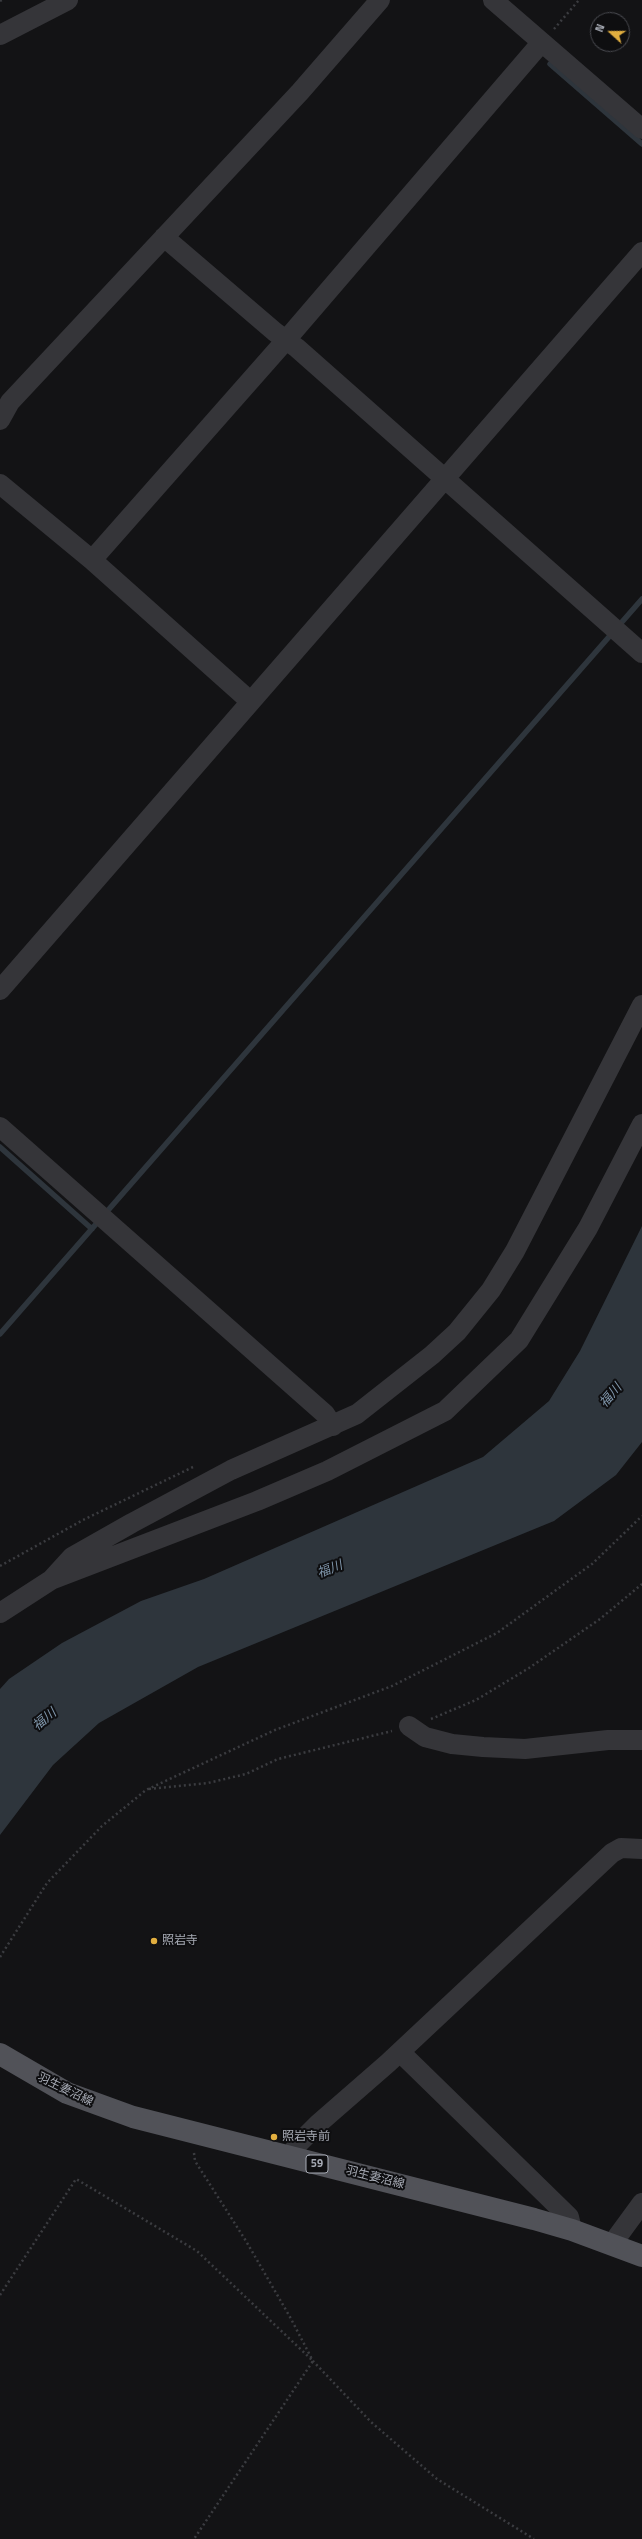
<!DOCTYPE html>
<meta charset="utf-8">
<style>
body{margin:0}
#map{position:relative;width:642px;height:2539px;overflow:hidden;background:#131315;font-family:"Titillium Web",sans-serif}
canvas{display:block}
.north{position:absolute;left:590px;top:12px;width:40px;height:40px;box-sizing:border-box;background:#0e0e10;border:1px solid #4b4c52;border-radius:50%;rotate:291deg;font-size:11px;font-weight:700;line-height:16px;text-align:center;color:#a6aab4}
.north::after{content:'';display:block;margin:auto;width:14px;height:18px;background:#e1ae3f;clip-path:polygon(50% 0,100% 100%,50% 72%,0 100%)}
</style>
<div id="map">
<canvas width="642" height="2539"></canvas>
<div class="north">N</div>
</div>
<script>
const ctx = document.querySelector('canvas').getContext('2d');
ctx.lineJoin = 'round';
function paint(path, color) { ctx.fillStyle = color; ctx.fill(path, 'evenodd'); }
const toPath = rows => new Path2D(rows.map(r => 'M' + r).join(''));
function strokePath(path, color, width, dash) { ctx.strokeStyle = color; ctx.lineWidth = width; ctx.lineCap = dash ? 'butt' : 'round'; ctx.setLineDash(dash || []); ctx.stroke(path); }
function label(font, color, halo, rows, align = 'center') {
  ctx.font = font + ' "Titillium Web","Noto Sans JP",sans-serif'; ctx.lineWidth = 4; ctx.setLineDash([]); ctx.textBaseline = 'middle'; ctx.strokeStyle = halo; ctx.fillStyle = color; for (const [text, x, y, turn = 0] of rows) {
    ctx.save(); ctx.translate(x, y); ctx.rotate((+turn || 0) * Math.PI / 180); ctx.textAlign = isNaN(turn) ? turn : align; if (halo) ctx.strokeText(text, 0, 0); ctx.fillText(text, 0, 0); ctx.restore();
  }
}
const water = toPath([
 [642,1226,642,1442,616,1475,554,1521,198,1667,99,1723,53,1765,0,1835,0,1689,9,1679,62,1643,141,1601,204,1579,483,1457,549,1401,580,1351]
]);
const stream = toPath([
 [550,64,642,144],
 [0,1147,92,1229],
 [0,1334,642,599]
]);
const path = toPath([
 [0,1,2,0],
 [554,29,579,0],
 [0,1566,83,1520,193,1467],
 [431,1719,476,1700,529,1668,600,1619,642,1584],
 [149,1789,208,1783,246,1774,278,1759,392,1731],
 [0,1957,47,1883,102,1826,146,1790,275,1730,392,1686,497,1633,592,1564,642,1516],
 [194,2153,195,2161,246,2241,290,2317,313,2361,371,2422,437,2479,534,2539],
 [0,2295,76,2179,197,2251,313,2361,194,2539]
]);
const minor = toPath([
 [493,0,642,129],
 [0,35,68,0],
 [164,237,275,332,297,348,642,653],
 [0,420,10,402,300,92,380,0],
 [0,484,92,560,250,701],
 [92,560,286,340,541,43],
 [0,990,642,252],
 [0,1127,325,1414,333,1426],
 [51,1580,72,1557,132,1523,231,1470,357,1414,432,1355,457,1332,491,1290,515,1251,642,1005],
 [0,1613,51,1580,257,1501,327,1471,445,1411,519,1340,588,1228,642,1124],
 [409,1726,425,1737,452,1744,483,1747,525,1749,608,1740,642,1740],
 [400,2052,569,2217,572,2230],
 [289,2157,299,2143,318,2124,388,2063,612,1853,621,1848,642,1849],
 [612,2244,642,2203]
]);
const major = toPath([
 [0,2054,67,2093,133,2117,534,2219,572,2230,642,2256]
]);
const markers = [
 [154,1941,4,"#e1ae3f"],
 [274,2137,4,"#e1ae3f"]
];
const shields = [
 [317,2164,22]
];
const shieldNames = [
 ["59",317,2164]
];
const poiNames = [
 ["照岩寺",162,1941],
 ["照岩寺前",282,2137]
];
const streetNames = [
 ["羽生妻沼線",65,2090,26],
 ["羽生妻沼線",375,2178,14]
];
const waterNames = [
 ["福川",611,1396,-49],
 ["福川",330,1570,-22],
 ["福川",45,1720,-40]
];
paint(water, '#2e353c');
strokePath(stream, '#2e353c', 5.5);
strokePath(path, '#3b3c40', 2.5, [2, 3]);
strokePath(minor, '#353539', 20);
strokePath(major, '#515258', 22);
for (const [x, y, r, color] of markers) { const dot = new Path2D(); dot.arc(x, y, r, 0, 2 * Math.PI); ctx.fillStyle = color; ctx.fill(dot); strokePath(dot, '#0e0e10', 1.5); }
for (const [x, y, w] of shields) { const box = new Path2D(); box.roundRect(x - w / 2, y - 9, w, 18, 3); ctx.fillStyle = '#0e0e10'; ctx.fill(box); strokePath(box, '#a6aab4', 1); }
label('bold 11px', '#a6aab4', null, shieldNames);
label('12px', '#a6aab4', '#0e0e10', poiNames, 'left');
label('12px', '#a6aab4', '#0e0e10', streetNames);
label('italic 13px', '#8097ac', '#0e0e10', waterNames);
</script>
